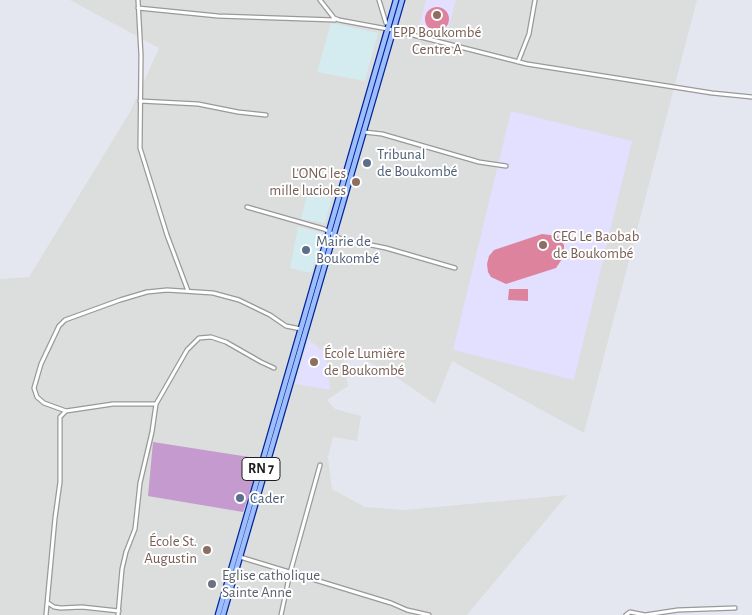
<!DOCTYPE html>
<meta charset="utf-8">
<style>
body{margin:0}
canvas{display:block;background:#e5e7f0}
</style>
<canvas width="752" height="615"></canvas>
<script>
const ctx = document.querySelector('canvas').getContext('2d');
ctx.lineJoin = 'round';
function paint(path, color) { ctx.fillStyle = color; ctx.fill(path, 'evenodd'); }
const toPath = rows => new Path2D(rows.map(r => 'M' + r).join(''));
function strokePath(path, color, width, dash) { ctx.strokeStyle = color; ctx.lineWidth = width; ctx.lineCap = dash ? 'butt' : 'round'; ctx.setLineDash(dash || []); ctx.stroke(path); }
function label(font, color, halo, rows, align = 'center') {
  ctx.font = font + ' "Alegreya Sans",sans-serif'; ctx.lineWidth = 4; ctx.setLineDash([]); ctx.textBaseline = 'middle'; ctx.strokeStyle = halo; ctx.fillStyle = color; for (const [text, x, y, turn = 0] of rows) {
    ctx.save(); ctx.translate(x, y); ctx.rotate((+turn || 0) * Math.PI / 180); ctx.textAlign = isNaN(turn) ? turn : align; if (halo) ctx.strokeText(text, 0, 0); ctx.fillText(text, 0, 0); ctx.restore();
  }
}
const residential = toPath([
 [70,0,697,0,584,433,452,361,435,404,393,375,341,346,348,386,327,400,335,409,361,416,357,441,333,437,328,457,332,489,365,507,404,510,567,495,467,615,0,615,0,279,29,277,130,112,159,48]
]);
const commercial = toPath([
 [331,23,378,33,365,81,317,72],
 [307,195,332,198,325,223,301,219],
 [298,227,323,233,311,273,290,268]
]);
const education = toPath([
 [426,0,456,0,446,37,418,31],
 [511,111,632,141,574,380,453,350],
 [308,339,326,353,330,390,295,384]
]);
const forest = toPath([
 [153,442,262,459,243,512,148,496]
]);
const pitch = toPath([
 '425 19a12 12 0 1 1 24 0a12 12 0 1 1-24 0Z',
 [542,234,558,236,564,245,564,256,556,268,506,284,491,277,488,272,487,264,489,256,494,250],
 [509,289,528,289,528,301,508,300]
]);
const street = toPath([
 [138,0,141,55,140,148,167,235,188,291],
 [320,0,334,18,339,20,393,30,527,64,712,93,752,97],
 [379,0,386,23],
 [138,8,218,16,335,20],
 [518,62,529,34,535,0],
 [140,101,198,104,238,112,266,115],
 [364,132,382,134,479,162,506,166],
 [247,207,324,229,341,239,386,248,455,268],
 [66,411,44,403,37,397,34,388,41,364,59,326,65,320,120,300,147,292,167,290,213,293,239,300,270,315,286,326,301,329],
 [240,557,391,603,407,610,429,615],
 [48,603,54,607,61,608,82,607,119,611],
 [46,615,55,518,60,482,60,417,66,411,113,404,156,404],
 [118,615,122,569,126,552,135,529,140,483,152,432,156,404,187,350,199,338,211,337,226,342,261,362,274,368],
 [281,615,290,573,320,465],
 [626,615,630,612,645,615,678,610,735,608]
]);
const primary = toPath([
 [218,615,396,0],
 [223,615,402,0]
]);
const markers = [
 [437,15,5,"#8d6e63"],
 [367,163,5,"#5c6f8a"],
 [356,182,5,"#8d6e63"],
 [543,245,5,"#8d6e63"],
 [306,250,5,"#5c6f8a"],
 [314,362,5,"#8d6e63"],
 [240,498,5,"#5c6f8a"],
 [207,550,5,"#8d6e63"],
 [212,584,5,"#6b7280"]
];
const shields = [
 [261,469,38]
];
const shieldNames = [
 ["RN 7",261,469]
];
const educationNames = [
 ["EPP Boukombé",437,32,"center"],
 ["Centre A",437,49,"center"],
 ["L'ONG les",346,173],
 ["mille lucioles",346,190],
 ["CEG Le Baobab",553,236,"left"],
 ["de Boukombé",553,253,"left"],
 ["École Lumière",324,353,"left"],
 ["de Boukombé",324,370,"left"],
 ["École St.",197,541],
 ["Augustin",197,558]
];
const serviceNames = [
 ["Tribunal",377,154],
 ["de Boukombé",377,171],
 ["Mairie de",316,241],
 ["Boukombé",316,258],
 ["Cader",250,498]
];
const worshipNames = [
 ["Eglise catholique",222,575],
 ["Sainte Anne",222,592]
];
paint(residential, '#dcdddd');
paint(commercial, '#d4ecf0');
paint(education, '#e2dfff');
paint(forest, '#c49acf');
paint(pitch, '#de839e');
strokePath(street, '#999', 5.5);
strokePath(primary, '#012599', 7);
strokePath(street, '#fff', 3);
strokePath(primary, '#9ebdfb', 4.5);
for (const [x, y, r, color] of markers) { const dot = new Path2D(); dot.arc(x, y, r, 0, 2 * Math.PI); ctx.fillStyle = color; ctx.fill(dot); strokePath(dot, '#fff', 2); }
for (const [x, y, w] of shields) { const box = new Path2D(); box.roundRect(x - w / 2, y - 11.5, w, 23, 4); ctx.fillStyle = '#fff'; ctx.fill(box); strokePath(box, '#1f1f1f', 1); }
label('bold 14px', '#1f1f1f', null, shieldNames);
label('15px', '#785e54', '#fff', educationNames, 'right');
label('15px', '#4e5e75', '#fff', serviceNames, 'left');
label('15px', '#5b616d', '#fff', worshipNames, 'left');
</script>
